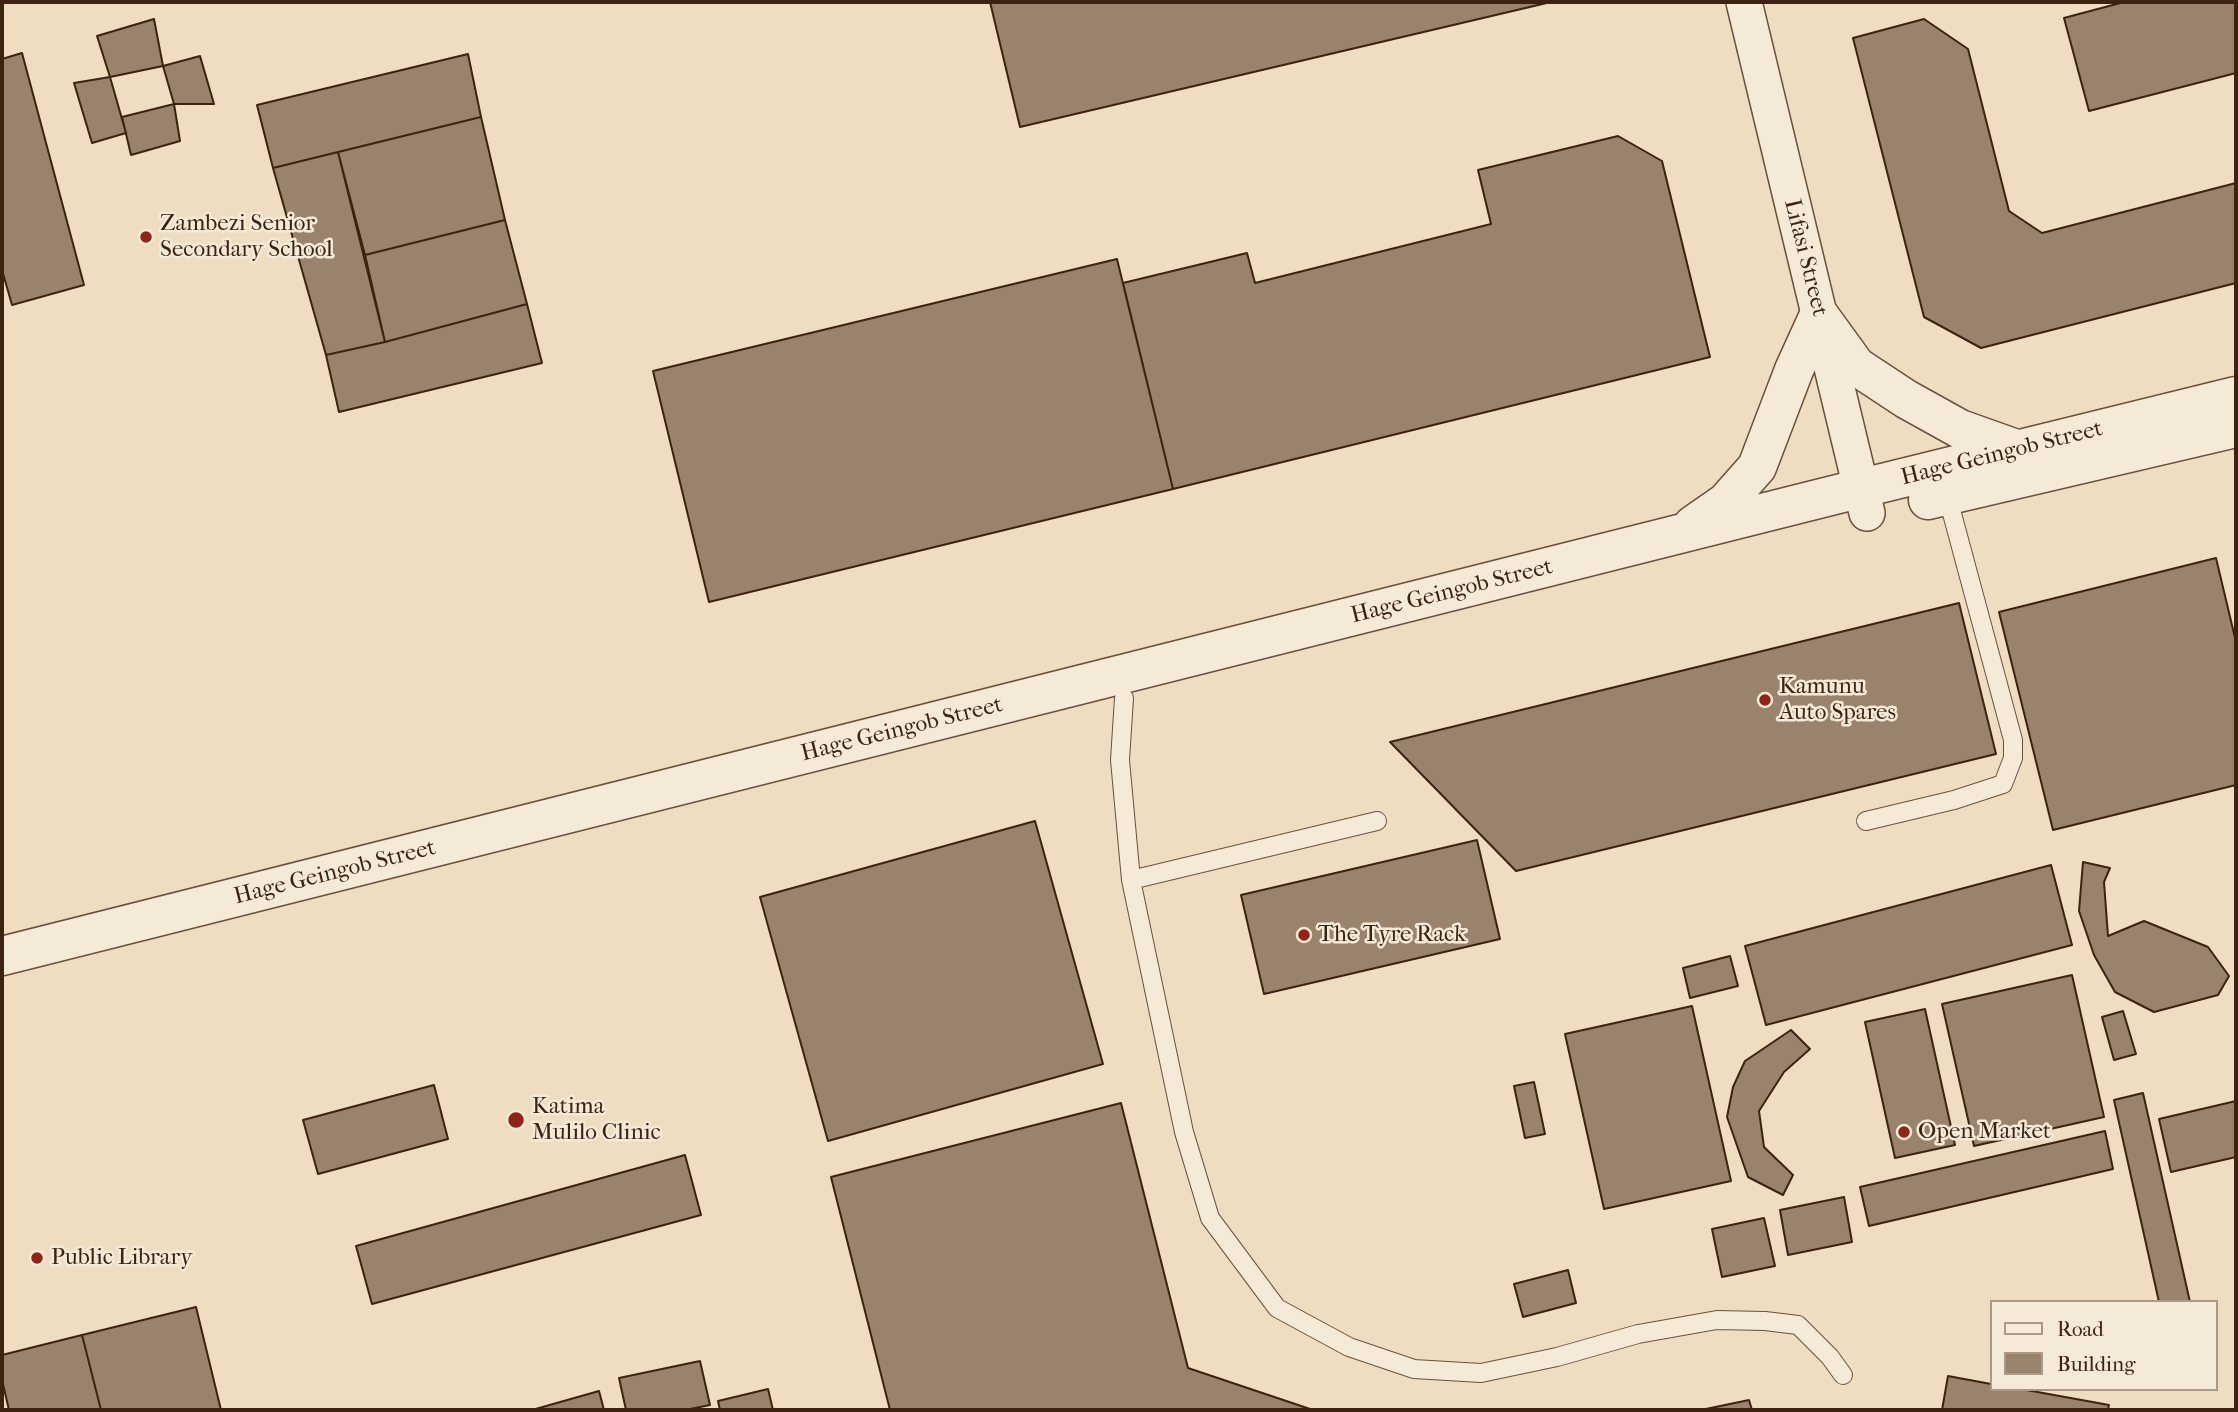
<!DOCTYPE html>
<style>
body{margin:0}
#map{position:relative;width:2238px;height:1412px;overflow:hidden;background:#efddc1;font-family:"IM FELL French Canon",serif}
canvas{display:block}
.frame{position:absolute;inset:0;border:4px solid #3c2211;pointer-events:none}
.legend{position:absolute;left:1990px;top:1300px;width:228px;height:91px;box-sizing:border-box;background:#f5e9d7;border:2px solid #ab9988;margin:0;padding:9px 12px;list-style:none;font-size:21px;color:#3c2211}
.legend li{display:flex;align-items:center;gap:14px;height:35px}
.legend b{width:35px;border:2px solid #ab9988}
</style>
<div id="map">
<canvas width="2238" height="1412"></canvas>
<div class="frame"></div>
<ul class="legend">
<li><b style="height:9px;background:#f5e9d7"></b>Road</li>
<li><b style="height:19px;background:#99836d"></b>Building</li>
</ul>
</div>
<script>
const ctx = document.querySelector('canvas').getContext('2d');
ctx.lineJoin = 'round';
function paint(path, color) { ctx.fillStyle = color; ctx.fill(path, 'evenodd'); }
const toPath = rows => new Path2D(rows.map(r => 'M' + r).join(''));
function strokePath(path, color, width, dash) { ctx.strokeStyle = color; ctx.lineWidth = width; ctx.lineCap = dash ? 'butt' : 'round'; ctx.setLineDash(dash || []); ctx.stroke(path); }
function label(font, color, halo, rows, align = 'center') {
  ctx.font = font + ' "IM FELL French Canon",serif'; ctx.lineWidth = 5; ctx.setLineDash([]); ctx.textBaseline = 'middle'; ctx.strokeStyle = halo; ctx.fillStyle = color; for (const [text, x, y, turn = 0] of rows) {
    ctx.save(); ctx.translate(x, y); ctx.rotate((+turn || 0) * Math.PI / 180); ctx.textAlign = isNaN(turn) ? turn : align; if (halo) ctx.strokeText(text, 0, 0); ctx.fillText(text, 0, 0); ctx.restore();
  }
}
const building = toPath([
 [990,2,1551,2,1020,127,990,2],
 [2124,2,2236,2,2236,73,2089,111,2064,18,2124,2],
 [154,19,163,66,110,77,97,36,154,19],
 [1924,19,1968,49,2009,211,2042,233,2236,183,2236,283,1981,348,1924,317,1853,38,1924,19],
 [22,53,84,285,12,305,2,270,2,59,22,53],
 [468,54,481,117,273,168,257,105,468,54],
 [200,56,214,104,174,104,163,66,200,56],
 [110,77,126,133,92,143,74,83,110,77],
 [174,104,180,141,131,155,122,117,174,104],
 [481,117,505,220,365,255,338,152,481,117],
 [1618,136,1662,161,1710,357,1173,489,1123,283,1247,253,1255,283,1491,224,1478,170,1618,136],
 [338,152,385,342,326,355,273,168,338,152],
 [505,220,527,304,385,342,365,255,505,220],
 [1117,259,1173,489,709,602,653,371,1117,259],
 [527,304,542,363,339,412,326,355,385,342,527,304],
 [2216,558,2236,642,2236,785,2053,830,1999,612,2216,558],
 [1959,603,1996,754,1516,871,1390,742,1959,603],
 [1035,821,1103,1064,828,1141,760,897,1035,821],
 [1477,840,1500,939,1264,994,1241,895,1477,840],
 [2083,862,2110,868,2104,882,2108,936,2144,921,2208,947,2229,976,2218,995,2154,1012,2115,992,2094,955,2079,911,2083,862],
 [2051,865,2072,945,1766,1025,1745,946,2051,865],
 [1730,956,1738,986,1690,998,1683,968,1730,956],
 [2072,975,2104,1117,1974,1146,1942,1004,2072,975],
 [1692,1006,1731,1181,1604,1209,1565,1034,1692,1006],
 [1925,1009,1955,1145,1895,1158,1865,1022,1925,1009],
 [2123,1011,2136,1054,2114,1060,2102,1017,2123,1011],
 [1791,1030,1810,1049,1784,1072,1759,1111,1764,1147,1793,1175,1783,1195,1748,1177,1727,1117,1733,1087,1745,1061,1791,1030],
 [1534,1082,1545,1134,1525,1138,1514,1086,1534,1082],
 [434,1085,448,1139,318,1174,303,1120,434,1085],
 [2143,1093,2190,1302,2159,1302,2114,1100,2143,1093],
 [2236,1101,2236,1157,2171,1172,2159,1119,2236,1101],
 [1121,1103,1188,1368,1313,1410,890,1410,831,1177,1121,1103],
 [2105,1131,2113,1169,1869,1226,1860,1187,2105,1131],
 [685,1155,701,1215,372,1304,356,1246,685,1155],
 [1844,1197,1852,1242,1788,1255,1780,1210,1844,1197],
 [1764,1218,1775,1266,1722,1277,1712,1229,1764,1218],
 [1568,1270,1576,1303,1523,1317,1514,1284,1568,1270],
 [196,1307,221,1410,101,1410,82,1335,196,1307],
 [82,1335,101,1410,9,1410,2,1380,2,1355,82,1335],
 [700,1361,710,1405,685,1410,626,1410,619,1378,700,1361],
 [1948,1376,1991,1384,1991,1389,2021,1389,2109,1405,2108,1410,1942,1410,1948,1376],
 [768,1389,773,1410,720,1410,718,1401,768,1389],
 [599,1391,604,1410,532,1410,599,1391],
 [1749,1400,1752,1410,1701,1410,1749,1400]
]);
const service = toPath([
 [1124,698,1120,760,1131,880,1184,1132,1210,1218,1277,1308,1349,1347,1414,1369,1481,1373,1557,1357,1638,1334,1717,1320,1765,1321,1798,1325,1830,1357,1843,1375],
 [1866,821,1954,800,2003,784,2013,758,2013,740,1947,495],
 [1131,880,1377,821]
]);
const minor = toPath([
 [1744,2,1867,513]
]);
const tertiary = toPath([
 [1928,500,2236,428],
 [1693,525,1726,502,1757,467,1794,370,1819,315,1856,366,1906,399,1960,429,2019,450],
 [2,956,1838,494,2236,396]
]);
const markers = [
 [146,237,7,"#8f2418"],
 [1765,700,7,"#8f2418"],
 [1304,935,7,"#8f2418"],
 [516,1120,9,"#8f2418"],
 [1904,1132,7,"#8f2418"],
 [37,1258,7,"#8f2418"]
];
const poiNames = [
 ["Zambezi Senior",160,224],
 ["Secondary School",160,250],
 ["Kamunu",1779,687],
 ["Auto Spares",1779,713],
 ["The Tyre Rack",1318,935],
 ["Katima",532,1107],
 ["Mulilo Clinic",532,1133],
 ["Open Market",1918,1132],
 ["Public Library",51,1258]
];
const streetNames = [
 ["Lifasi Street",1805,258,76],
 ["Hage Geingob Street",2002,454,-14],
 ["Hage Geingob Street",1452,592,-14],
 ["Hage Geingob Street",902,730,-14],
 ["Hage Geingob Street",335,873,-14]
];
paint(building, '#99836d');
strokePath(building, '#3c2211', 2);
strokePath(service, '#69513d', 20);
strokePath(minor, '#69513d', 38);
strokePath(tertiary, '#69513d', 41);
strokePath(service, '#f5e9d7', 18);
strokePath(minor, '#f5e9d7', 35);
strokePath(tertiary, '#f5e9d7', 38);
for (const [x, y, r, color] of markers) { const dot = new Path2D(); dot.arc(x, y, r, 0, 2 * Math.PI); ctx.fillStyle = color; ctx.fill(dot); strokePath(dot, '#f5e9d7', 2.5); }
label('23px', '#3c2211', '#f5e9d7', poiNames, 'left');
label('23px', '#3c2211', '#f5e9d7', streetNames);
</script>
